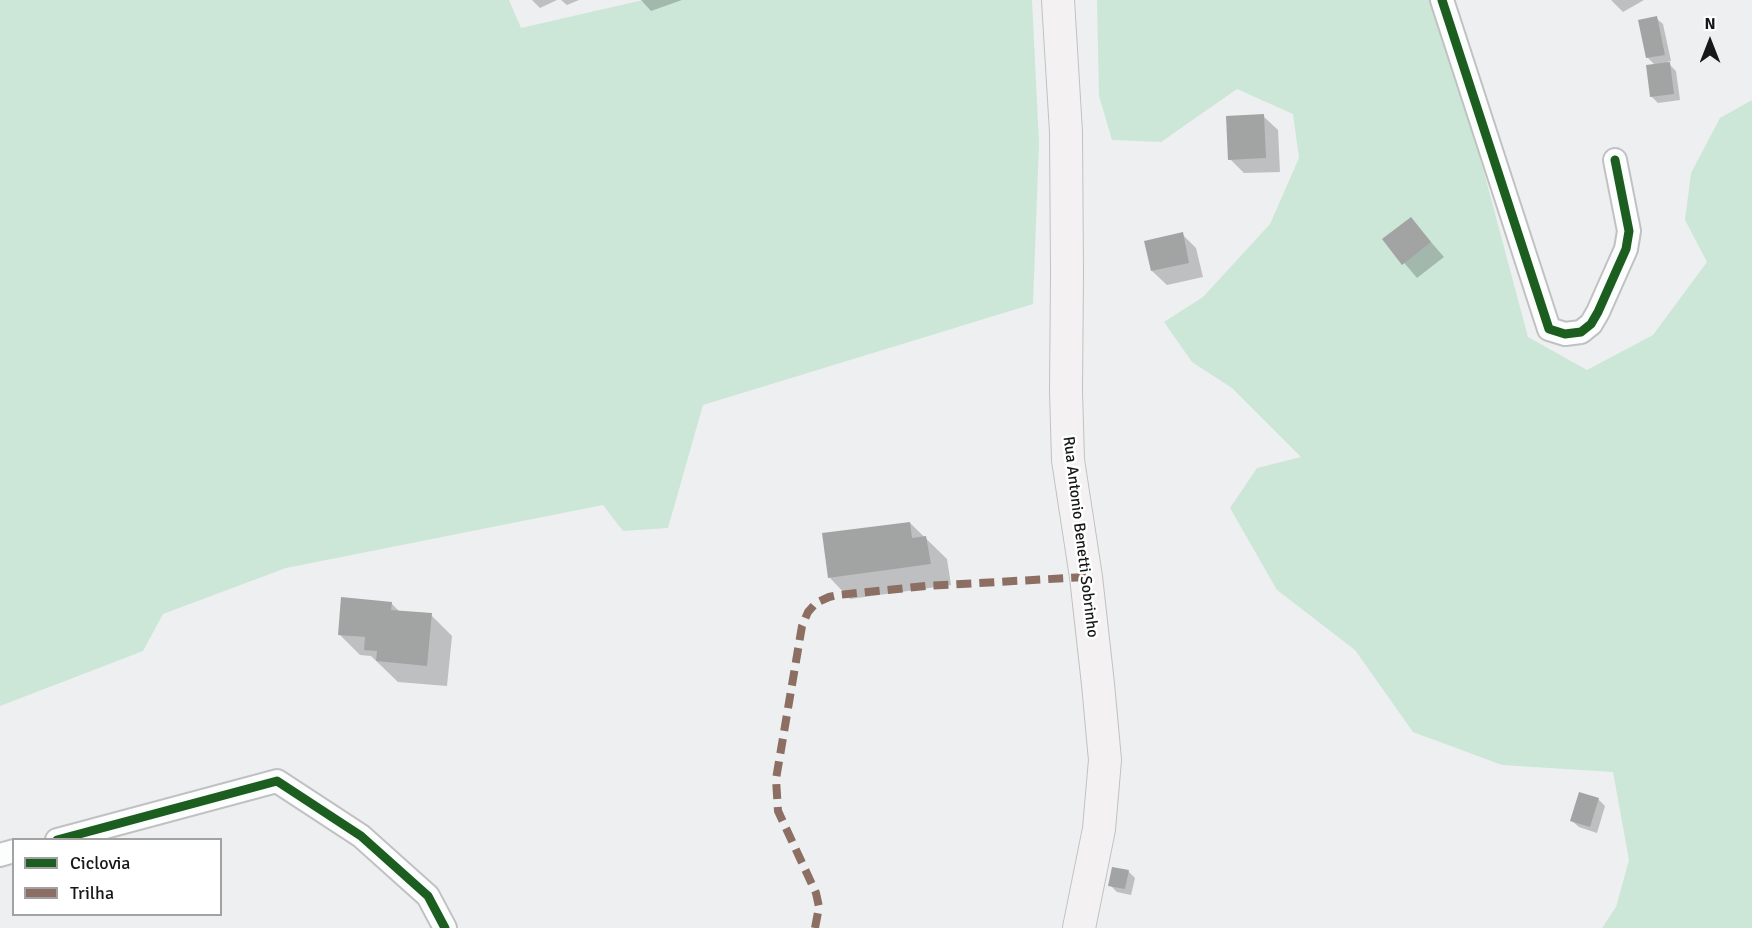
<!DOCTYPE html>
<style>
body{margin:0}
#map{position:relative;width:1752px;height:928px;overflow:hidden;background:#eeeff1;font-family:Signika,sans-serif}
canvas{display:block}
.legend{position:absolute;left:12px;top:838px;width:210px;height:78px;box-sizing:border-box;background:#fff;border:2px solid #a2a2a3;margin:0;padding:8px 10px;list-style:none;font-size:18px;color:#161718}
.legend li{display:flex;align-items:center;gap:12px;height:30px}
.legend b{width:30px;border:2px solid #a2a2a3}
.north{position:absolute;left:1680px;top:12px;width:60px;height:60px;-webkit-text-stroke:4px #fff;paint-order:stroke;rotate:0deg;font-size:16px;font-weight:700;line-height:24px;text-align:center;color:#161718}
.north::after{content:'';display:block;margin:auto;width:21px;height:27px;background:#161718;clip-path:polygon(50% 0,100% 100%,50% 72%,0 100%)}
</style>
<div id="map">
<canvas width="1752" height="928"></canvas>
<ul class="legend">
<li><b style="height:8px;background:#1b5e20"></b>Ciclovia</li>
<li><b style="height:8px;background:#8d6e63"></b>Trilha</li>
</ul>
<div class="north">N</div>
</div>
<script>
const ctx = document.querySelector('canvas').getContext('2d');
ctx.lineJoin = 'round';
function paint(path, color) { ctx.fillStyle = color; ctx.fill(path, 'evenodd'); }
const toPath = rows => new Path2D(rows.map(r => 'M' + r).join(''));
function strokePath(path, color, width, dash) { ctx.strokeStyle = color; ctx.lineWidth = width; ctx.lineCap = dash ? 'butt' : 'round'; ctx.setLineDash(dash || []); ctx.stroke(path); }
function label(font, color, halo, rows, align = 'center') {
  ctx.font = font + ' Signika,sans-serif'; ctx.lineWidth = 5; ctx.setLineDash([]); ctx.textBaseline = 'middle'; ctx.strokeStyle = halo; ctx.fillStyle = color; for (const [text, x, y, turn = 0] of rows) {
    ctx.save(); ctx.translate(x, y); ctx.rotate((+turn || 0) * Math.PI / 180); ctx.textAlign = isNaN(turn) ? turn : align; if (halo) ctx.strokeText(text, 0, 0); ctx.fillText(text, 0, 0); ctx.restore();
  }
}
const green = toPath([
 [0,0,509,0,521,28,643,0,1032,0,1039,143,1033,304,703,405,668,528,623,531,603,505,286,568,163,614,143,651,0,706],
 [1097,0,1438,0,1528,337,1587,370,1653,335,1707,262,1685,220,1691,173,1720,118,1752,100,1752,928,1602,928,1616,907,1629,860,1613,772,1502,765,1413,732,1355,650,1277,590,1230,508,1257,468,1301,457,1232,388,1192,362,1164,322,1203,297,1270,224,1299,158,1293,114,1237,89,1161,142,1112,140,1099,96]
]);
const shadow = toPath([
 [532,0,557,0,540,8],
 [561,0,579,0,567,5],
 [641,0,682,0,651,11],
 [1611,0,1644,0,1623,12],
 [1656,18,1663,24,1671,61,1667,62,1676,71,1680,100,1658,103,1651,96,1655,65,1647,57],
 [1263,116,1278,130,1280,172,1244,173,1230,159],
 [1411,219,1444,257,1417,278,1384,239],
 [1182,234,1196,248,1203,277,1167,285,1152,271],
 [910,523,947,559,951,585,850,599,830,578],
 [391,603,400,612,431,615,452,636,447,686,398,682,371,656,360,655,339,634],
 [1598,799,1605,806,1597,833,1579,827,1572,821],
 [1128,871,1135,878,1131,895,1117,892,1110,885]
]);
const building = toPath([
 [1657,16,1665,55,1646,58,1638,20],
 [1670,62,1674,94,1650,97,1646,65],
 [1264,114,1266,158,1228,160,1226,116],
 [1411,217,1431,242,1402,265,1382,239],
 [1183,232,1189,263,1151,271,1144,241],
 [910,522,912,538,926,536,931,564,828,578,822,533],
 [341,597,392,602,391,610,432,613,427,666,376,661,377,651,364,650,365,637,338,635],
 [1579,792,1599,798,1590,827,1570,821],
 [1112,867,1129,870,1125,889,1108,886]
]);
const minor = toPath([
 [1442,0,1549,329,1565,334,1581,332,1591,324,1598,312,1626,249,1629,231,1615,160],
 [57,840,277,781,361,836,428,896,445,928],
 [0,855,14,851]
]);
const secondary = toPath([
 [1058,0,1066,132,1067,273,1066,391,1068,460,1086,577,1098,684,1105,760,1099,829,1079,928]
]);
const quiet = toPath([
 [815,928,819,907,816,893,778,811,776,779,802,626,808,612,816,603,829,597,838,595,926,586,1086,577]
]);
const cycleway = toPath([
 [1442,0,1549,329,1565,334,1581,332,1591,324,1598,312,1626,249,1629,231,1615,160],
 [57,840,277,781,361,836,428,896,445,928]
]);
const streetNames = [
 ["Rua Antonio Benetti Sobrinho",1080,537,83]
];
paint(green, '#cce7d7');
paint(shadow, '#0003');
paint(building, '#a2a3a3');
strokePath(minor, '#c1c1c3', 26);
strokePath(secondary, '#c1c1c3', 34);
strokePath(minor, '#fcfdfd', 22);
strokePath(secondary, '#f3f1f1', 32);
strokePath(quiet, '#8d6e63', 8, [15, 8]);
strokePath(cycleway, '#1b5e20', 9);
label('16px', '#161718', '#fff', streetNames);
</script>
